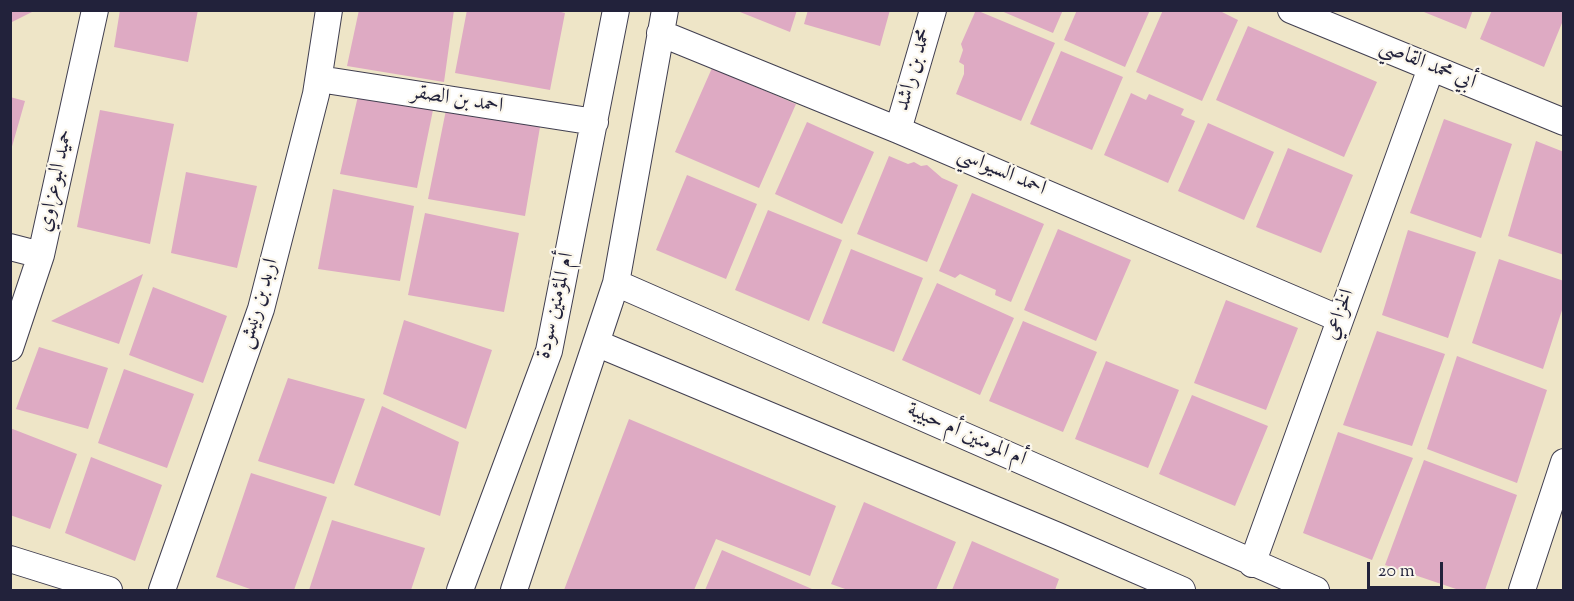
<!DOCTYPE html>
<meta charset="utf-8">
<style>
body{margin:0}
#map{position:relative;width:1574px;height:601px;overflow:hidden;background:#eee5c7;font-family:"Sorts Mill Goudy",serif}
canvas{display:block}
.frame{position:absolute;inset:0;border:12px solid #22223b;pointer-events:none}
.scale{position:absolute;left:1367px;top:562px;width:76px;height:27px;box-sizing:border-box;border:3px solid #22223b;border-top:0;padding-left:8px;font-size:18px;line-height:21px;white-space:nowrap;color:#22223b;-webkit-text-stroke:4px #fbf7ec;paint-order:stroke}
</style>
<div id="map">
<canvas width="1574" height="601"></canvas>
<div class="frame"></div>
<div class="scale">20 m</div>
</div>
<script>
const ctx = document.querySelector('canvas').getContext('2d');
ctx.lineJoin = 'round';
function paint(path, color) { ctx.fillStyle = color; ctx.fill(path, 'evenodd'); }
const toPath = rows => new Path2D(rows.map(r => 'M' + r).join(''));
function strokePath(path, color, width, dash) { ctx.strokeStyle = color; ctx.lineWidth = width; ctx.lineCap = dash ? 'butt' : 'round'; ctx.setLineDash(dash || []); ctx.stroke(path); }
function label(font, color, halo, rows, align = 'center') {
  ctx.font = font + ' "Sorts Mill Goudy",Amiri,serif'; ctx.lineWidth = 4.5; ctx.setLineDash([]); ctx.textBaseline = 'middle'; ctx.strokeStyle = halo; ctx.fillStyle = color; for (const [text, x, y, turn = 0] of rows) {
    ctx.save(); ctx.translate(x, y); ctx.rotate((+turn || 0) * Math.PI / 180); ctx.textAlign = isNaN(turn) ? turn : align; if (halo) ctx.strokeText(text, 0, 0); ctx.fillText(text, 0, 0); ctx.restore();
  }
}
const building = toPath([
 [10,10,36,10,10,23],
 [120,10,198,10,188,62,114,47],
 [359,10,454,10,444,82,347,66],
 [467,10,553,10,565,13,550,90,455,73],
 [735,10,797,10,790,32],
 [808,10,890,10,880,46,804,24],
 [976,10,1055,43,1021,121,956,94,964,74,964,65,959,62,963,50,961,44],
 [999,10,1063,10,1053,33],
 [1077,10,1150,10,1125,67,1064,40],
 [1163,10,1218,10,1238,20,1202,101,1136,72],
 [1419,10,1473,10,1466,29],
 [1492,10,1564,10,1564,18,1544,67,1480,39],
 [1248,26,1377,82,1344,157,1216,100],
 [1061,51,1123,77,1092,150,1030,124],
 [712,68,796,104,759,188,675,152],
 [1131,93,1146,100,1149,94,1184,109,1181,115,1195,121,1168,183,1104,155],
 [358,96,433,110,417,188,340,174],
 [10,97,25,101,11,150,10,150],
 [100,110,174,124,150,244,77,227],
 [446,110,540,127,525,216,428,199],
 [1444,119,1512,144,1481,238,1410,213],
 [807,122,874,152,842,224,775,194],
 [1208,123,1274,152,1244,220,1178,191],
 [1536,141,1564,152,1564,255,1508,236],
 [1288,148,1353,175,1321,253,1256,227],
 [889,156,908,164,914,162,921,166,927,165,942,178,958,185,927,262,857,234],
 [186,172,257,186,237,268,171,253],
 [687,175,757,204,726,279,656,250],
 [333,189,414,206,400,281,318,269],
 [972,193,1044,224,1011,302,995,295,996,290,960,274,955,278,939,271],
 [768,210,842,240,809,321,735,290],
 [425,213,519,233,504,312,408,295],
 [1058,229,1131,260,1096,341,1024,310],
 [1408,230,1476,252,1448,338,1382,315],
 [851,249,923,278,894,352,822,323],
 [1499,259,1564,281,1564,304,1543,369,1472,343],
 [143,274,119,344,51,321],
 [937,283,1014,318,980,395,902,360],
 [153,287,227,316,203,383,129,355],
 [1226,300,1298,328,1266,410,1194,383],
 [404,320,492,350,466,429,383,394],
 [1023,321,1097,352,1063,432,989,401],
 [1377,331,1445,354,1412,446,1343,425],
 [39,347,108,368,88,429,16,409],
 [1457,356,1547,390,1517,483,1427,449],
 [1106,361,1179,390,1148,468,1075,439],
 [124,369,194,394,167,468,98,443],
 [288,378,365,399,334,484,258,461],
 [1192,395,1268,426,1235,506,1159,474],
 [382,406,459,442,440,516,354,485],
 [629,419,836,506,810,576,716,539,694,590,564,590],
 [10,428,77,454,50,529,10,515],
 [1338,432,1413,458,1372,560,1303,533],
 [91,457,162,485,135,561,65,533],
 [1424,460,1517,495,1485,590,1459,590,1385,565],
 [251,473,327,497,294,590,253,590,216,577],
 [864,502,956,542,936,590,848,590,831,584],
 [332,520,425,548,411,590,309,590],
 [972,541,1059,579,1055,590,952,590],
 [722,550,812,589,812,590,705,590]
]);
const minor = toPath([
 [1291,10,1564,122],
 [660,33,898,130,1340,319],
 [319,79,595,122],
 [898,130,933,10],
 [10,247,41,255],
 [616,283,1316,590],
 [596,343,1058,536,1182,590],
 [10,348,41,255,95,10],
 [10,559,109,590],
 [1252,564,1431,68],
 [162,590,261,309,316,94,329,10],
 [460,590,549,351,616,10],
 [514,590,616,283,665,10],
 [1522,590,1564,462]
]);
const streetNames = [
 ["أبي محمد القاصي",1427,66,22],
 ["محمد بن راشد",915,70,-74],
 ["احمد بن الصقر",457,101,9],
 ["احمد السيواسي",1001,173,23],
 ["حميد البوعزاوي",57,181,-78],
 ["اربد بن رنيش",260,304,-73],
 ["أم المؤمنين سودة",557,306,-77],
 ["الخزاعي",1341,315,-70],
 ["أم المومنين أم حبيبة",966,436,24]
];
paint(building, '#deaac3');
strokePath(minor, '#413f50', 28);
strokePath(minor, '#fff', 26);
label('21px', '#22223b', '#fbf7ec', streetNames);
</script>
